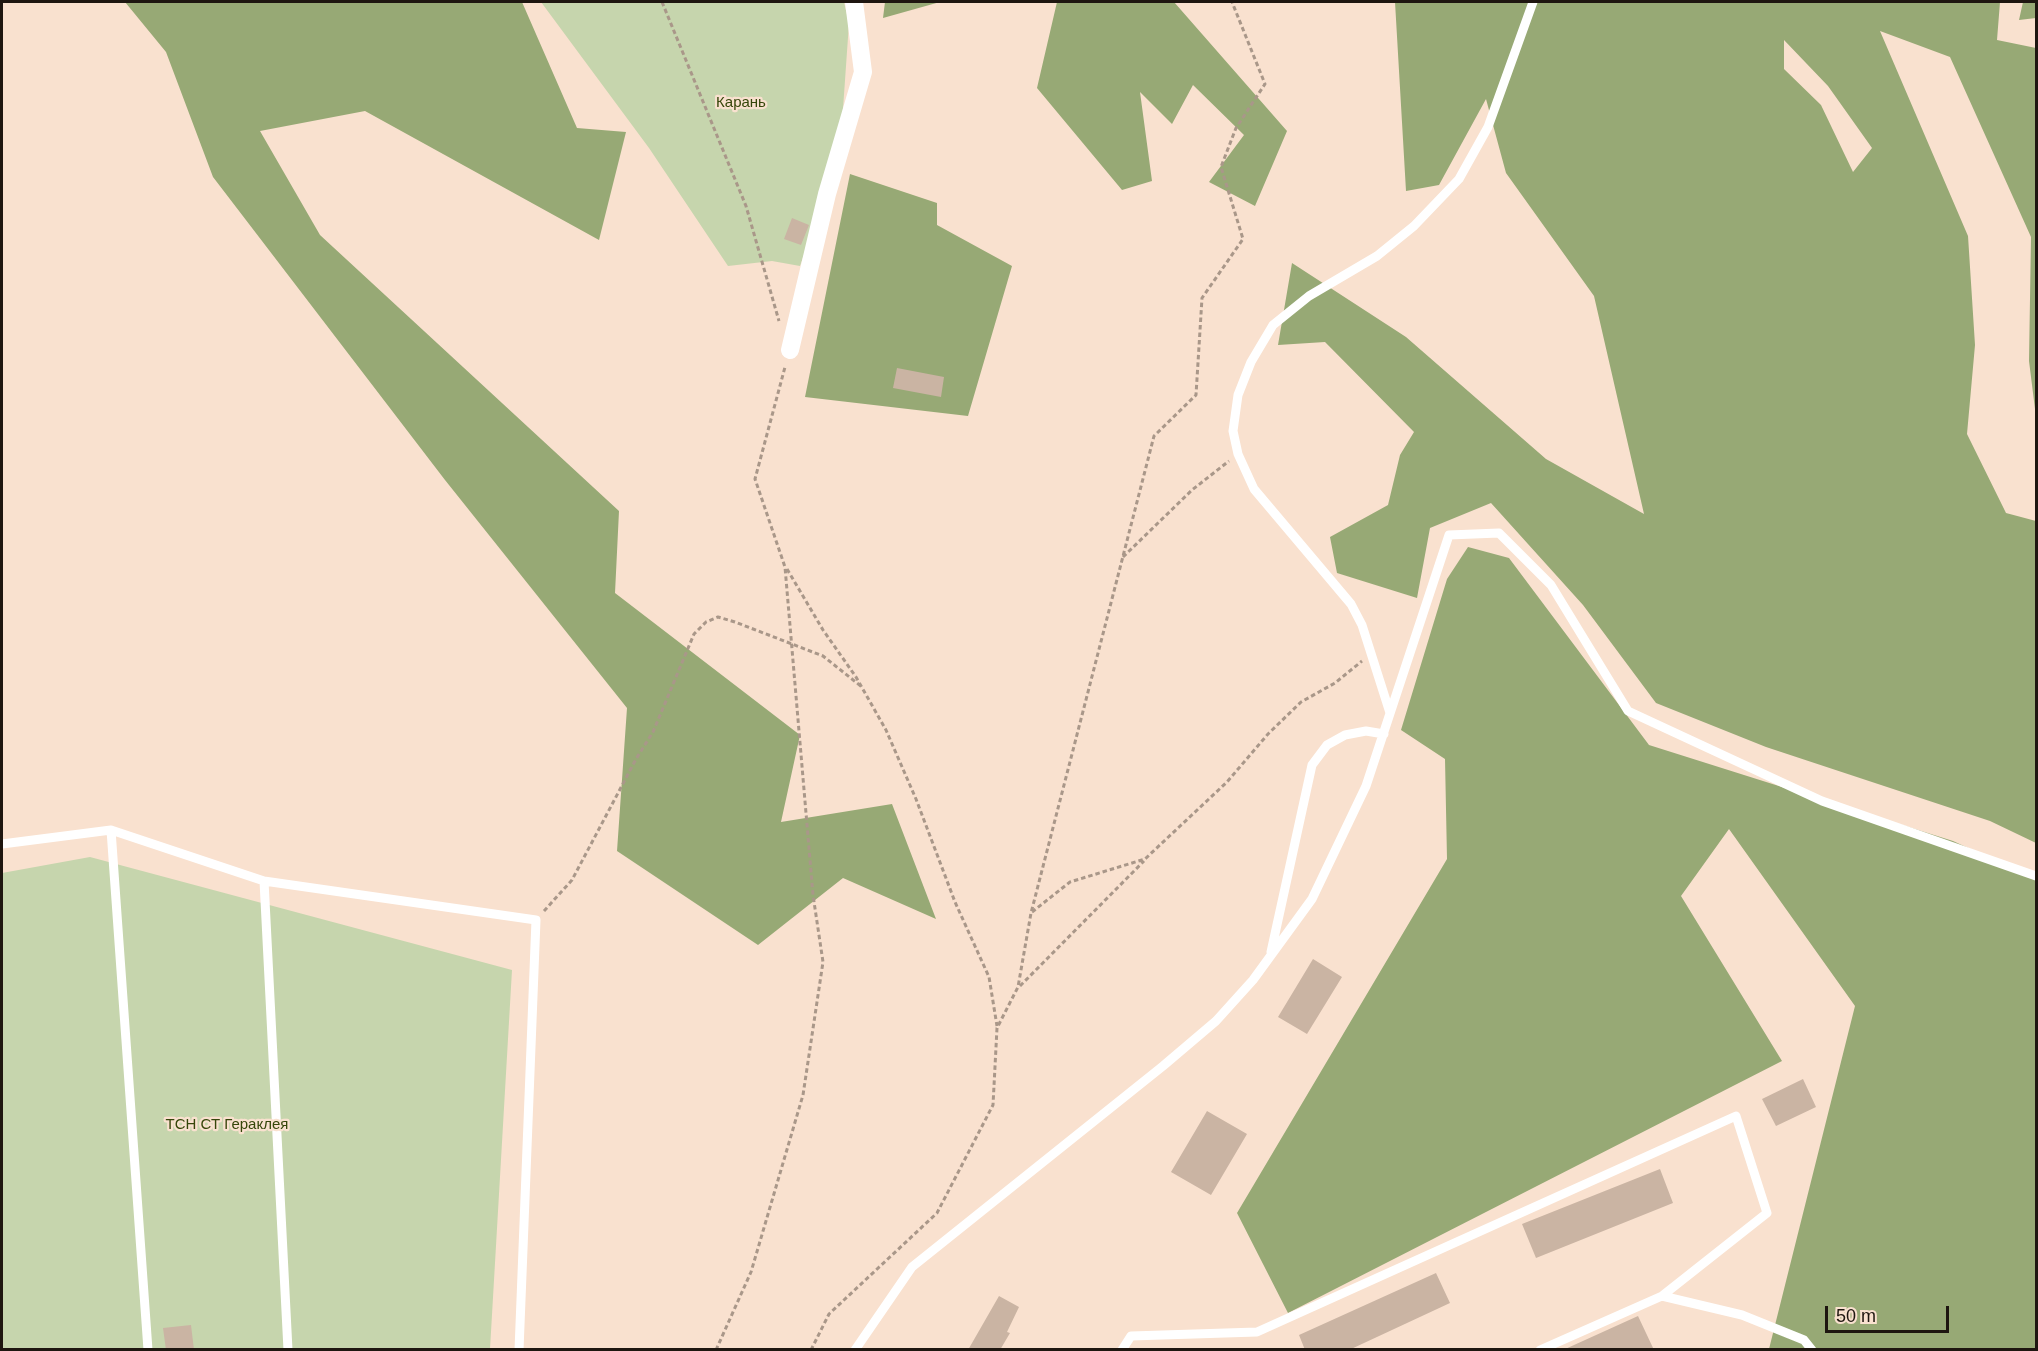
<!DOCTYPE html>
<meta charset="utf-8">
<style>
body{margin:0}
#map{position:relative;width:2038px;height:1351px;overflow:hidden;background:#f9e1cf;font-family:Helvetica,sans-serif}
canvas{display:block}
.frame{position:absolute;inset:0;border:3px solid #1e1610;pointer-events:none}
.scale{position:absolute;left:1825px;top:1306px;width:124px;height:27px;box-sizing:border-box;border:3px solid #1e1610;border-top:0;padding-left:8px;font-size:18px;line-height:21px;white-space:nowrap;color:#1e1610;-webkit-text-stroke:4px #f9e1cf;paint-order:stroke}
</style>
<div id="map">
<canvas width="2038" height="1351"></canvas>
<div class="frame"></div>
<div class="scale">50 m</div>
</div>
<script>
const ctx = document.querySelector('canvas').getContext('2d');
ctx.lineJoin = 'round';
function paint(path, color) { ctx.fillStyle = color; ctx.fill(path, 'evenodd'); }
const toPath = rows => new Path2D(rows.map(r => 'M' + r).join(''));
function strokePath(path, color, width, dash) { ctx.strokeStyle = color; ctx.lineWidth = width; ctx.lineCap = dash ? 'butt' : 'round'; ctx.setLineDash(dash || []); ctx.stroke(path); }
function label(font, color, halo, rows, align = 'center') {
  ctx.font = font + ' Helvetica,sans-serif'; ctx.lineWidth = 4.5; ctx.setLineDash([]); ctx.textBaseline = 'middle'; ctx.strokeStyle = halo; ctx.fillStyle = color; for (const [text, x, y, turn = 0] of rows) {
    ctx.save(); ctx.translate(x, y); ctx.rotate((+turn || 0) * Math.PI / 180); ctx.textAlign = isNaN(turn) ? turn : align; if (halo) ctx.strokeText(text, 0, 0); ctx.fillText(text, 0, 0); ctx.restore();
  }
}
const green = toPath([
 [541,2,844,2,849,23,840,152,800,266,772,261,728,266,649,148],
 [90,857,512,970,490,1349,2,1350,2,873]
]);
const forest = toPath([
 [125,2,522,2,577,128,626,132,599,240,365,111,260,131,320,235,619,511,615,593,800,735,781,822,892,804,936,919,843,878,758,945,617,851,627,708,445,480,213,177,166,52],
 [885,2,940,2,883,18],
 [1057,2,1174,2,1287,131,1255,206,1209,182,1244,135,1193,85,1172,124,1140,92,1152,181,1122,190,1037,88],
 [1395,2,2000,2,1997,40,2036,48,2036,417,2029,361,2031,237,1950,57,1880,31,1968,236,1975,345,1967,434,2006,513,2036,521,2036,843,1990,821,1766,747,1656,703,1583,605,1491,503,1430,528,1417,598,1337,573,1330,537,1388,505,1400,455,1414,432,1325,342,1278,345,1292,263,1406,337,1546,459,1644,514,1594,296,1506,173,1486,99,1439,185,1406,191],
 [1784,40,1828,86,1872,148,1853,172,1821,105,1784,69],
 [2023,2,2036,2,2036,18,2019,20],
 [850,174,937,203,937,225,1012,266,968,416,805,397],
 [1468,547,1509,558,1649,745,1953,841,2036,879,2036,1349,1769,1349,1855,1006,1729,829,1681,896,1782,1061,1288,1313,1237,1213,1447,859,1445,759,1401,730,1447,579]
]);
const building = toPath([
 [792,218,809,225,801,245,784,239],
 [897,368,944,377,941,397,893,388],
 [1313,959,1342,977,1307,1034,1278,1017],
 [1803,1079,1816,1107,1776,1126,1762,1099],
 [1207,1111,1247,1134,1211,1195,1171,1172],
 [1660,1169,1673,1203,1536,1258,1522,1224],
 [1436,1273,1450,1303,1349,1350,1305,1350,1299,1335],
 [999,1296,1019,1307,1007,1332,1010,1333,1000,1350,968,1350],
 [1638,1316,1654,1350,1563,1350],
 [191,1325,194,1350,166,1350,163,1328]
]);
const path = toPath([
 [662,2,746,206,779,321],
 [1123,557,1192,490,1229,461],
 [787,569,823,630,856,677,886,730,916,799,955,902,989,977,997,1026],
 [544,911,572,880,636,759,653,732,694,634,706,622,718,617,735,622,823,656,862,687],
 [1032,912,1070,882,1145,859,1227,782,1268,734,1301,702,1335,683,1362,661],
 [1020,986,1144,861],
 [716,1350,751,1272,803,1095,823,962,813,895,785,567,755,479,785,367],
 [811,1350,829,1314,937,1213,993,1105,997,1028,1018,987,1031,913,1154,436,1196,395,1202,298,1243,239,1221,167,1236,128,1265,84,1232,2]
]);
const lane = toPath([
 [1390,713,1362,625,1351,604,1254,489,1238,454,1233,431,1238,395,1251,362,1273,325,1309,296,1377,256,1414,226,1459,179,1488,127,1533,2],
 [111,830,148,1350],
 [2,844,111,830,264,881,536,920,519,1350],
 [264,881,288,1350],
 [1271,952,1312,765,1327,745,1345,735,1366,731,1384,734],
 [1662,1296,1742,1315,1804,1340,1812,1350],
 [855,1350,912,1267,1163,1066,1216,1021,1253,980,1312,899,1366,786,1449,535,1499,533,1551,585,1628,711,1822,801,2036,876],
 [1122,1350,1131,1336,1257,1332,1736,1116,1767,1213,1662,1296,1540,1350]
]);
const street = toPath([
 [790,350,827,194,863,72,854,2]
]);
const parkNames = [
 ["Карань",741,103],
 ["ТСН СТ Гераклея",227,1125]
];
paint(green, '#c6d5ad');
paint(forest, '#97a975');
paint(building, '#cab4a3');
strokePath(path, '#a99789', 3, [4.5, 3]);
strokePath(lane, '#fff', 9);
strokePath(street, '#fff', 18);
label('15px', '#36460a', '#f9e1cf', parkNames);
</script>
